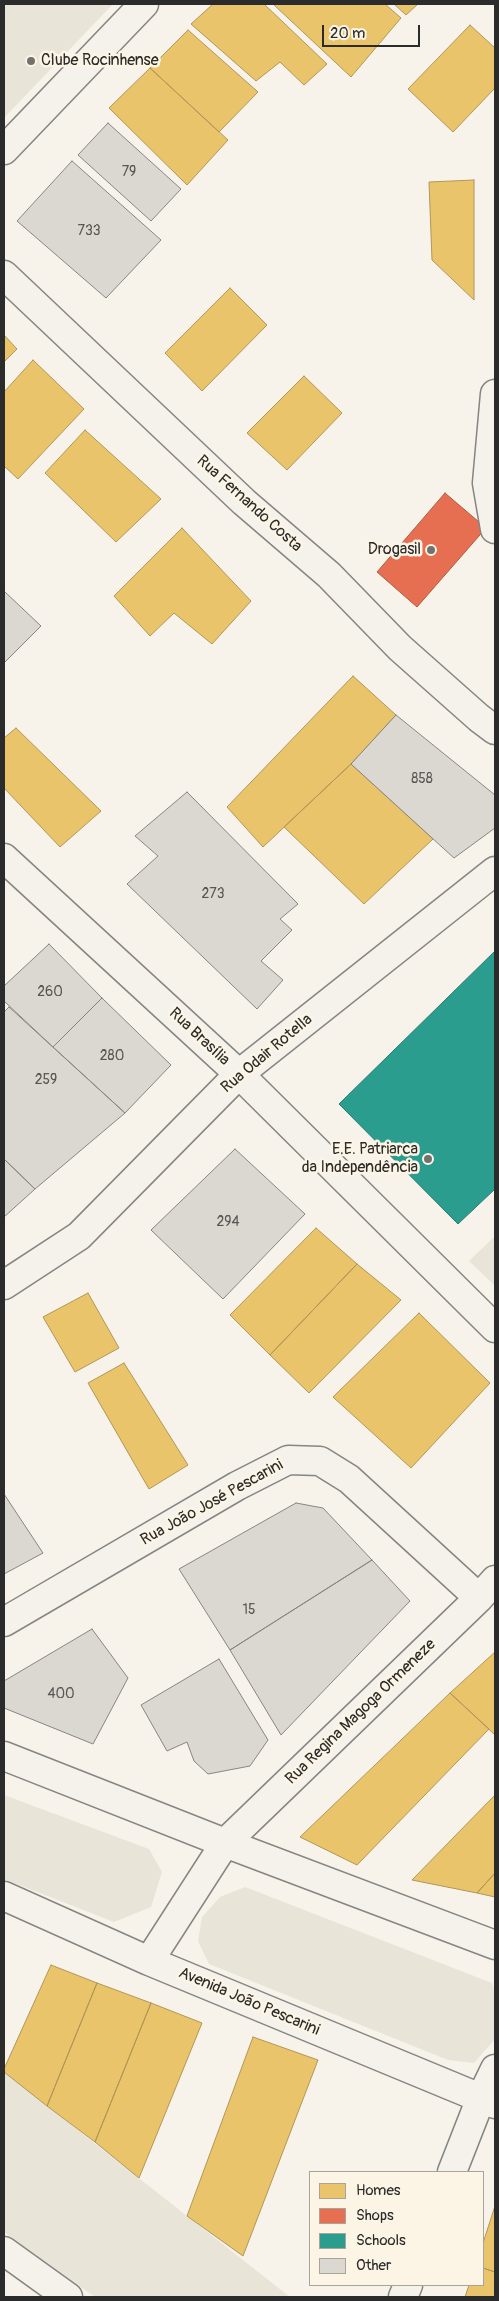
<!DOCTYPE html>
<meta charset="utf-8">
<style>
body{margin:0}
#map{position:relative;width:499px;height:2301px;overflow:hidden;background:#f7f3ea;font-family:Pangolin,sans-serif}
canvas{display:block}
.frame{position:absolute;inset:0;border:5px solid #2b2b2b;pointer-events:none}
.legend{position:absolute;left:309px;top:2171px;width:175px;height:115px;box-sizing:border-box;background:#fcf5e5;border:1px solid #a8a49b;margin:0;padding:6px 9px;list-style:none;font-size:15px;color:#2b2b2b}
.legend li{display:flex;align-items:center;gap:10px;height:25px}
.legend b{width:25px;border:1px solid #a8a49b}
.scale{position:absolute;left:322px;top:25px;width:98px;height:22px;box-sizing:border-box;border:2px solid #2b2b2b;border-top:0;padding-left:6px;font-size:15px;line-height:18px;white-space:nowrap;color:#2b2b2b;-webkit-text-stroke:4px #fcf5e5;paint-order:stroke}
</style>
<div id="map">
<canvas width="499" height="2301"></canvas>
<div class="frame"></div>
<ul class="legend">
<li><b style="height:14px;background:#e9c46a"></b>Homes</li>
<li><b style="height:14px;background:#e76f51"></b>Shops</li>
<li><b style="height:14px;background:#2a9d8f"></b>Schools</li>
<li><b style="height:14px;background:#dad8d1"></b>Other</li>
</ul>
<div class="scale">20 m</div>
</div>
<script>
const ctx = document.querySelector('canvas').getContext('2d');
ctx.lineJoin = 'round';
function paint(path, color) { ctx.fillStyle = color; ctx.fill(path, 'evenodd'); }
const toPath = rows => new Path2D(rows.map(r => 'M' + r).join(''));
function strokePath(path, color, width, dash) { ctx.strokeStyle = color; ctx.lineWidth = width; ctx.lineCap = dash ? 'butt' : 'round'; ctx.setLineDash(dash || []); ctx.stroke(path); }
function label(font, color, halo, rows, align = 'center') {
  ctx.font = font + ' Pangolin,sans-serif'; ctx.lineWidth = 5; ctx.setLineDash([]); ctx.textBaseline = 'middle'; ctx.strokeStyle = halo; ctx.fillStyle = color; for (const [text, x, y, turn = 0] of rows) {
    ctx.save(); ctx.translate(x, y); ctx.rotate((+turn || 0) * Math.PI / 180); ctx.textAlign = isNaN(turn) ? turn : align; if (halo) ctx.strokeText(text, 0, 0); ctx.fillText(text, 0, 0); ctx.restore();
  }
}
const green = toPath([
 [4,4,113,4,4,118],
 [495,1236,495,1286,469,1261],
 [4,1795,149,1849,162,1872,151,1907,114,1922,4,1879],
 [245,1887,492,1983,495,1991,494,2040,474,2063,448,2060,209,1964,198,1941,202,1917,220,1897],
 [4,2072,290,2297,95,2297,4,2232]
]);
const homes = toPath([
 [213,4,264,4,327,64,304,85,280,62,256,81,191,24,213,4],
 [273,4,385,4,401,18,351,77,273,4],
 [394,4,418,4,406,15,394,4],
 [470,25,495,48,495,88,453,132,408,89,470,25],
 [188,30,258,92,219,132,150,68,188,30],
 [150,68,228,140,187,185,109,108,150,68],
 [474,180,474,300,432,260,429,182,474,180],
 [230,288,267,325,202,391,165,353,230,288],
 [4,335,17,349,4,362,4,335],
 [33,360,84,409,18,479,4,466,4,392,33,360],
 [304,376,342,413,287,470,247,433,304,376],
 [85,430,161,499,116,542,45,473,85,430],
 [182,528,251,601,212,644,174,613,150,636,114,596,182,528],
 [353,676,396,715,351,764,263,847,227,807,353,676],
 [16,728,101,811,60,847,4,788,4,738,16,728],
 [351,764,433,839,364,904,284,827,351,764],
 [316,1228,357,1264,270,1355,230,1315,316,1228],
 [357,1264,401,1300,309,1393,270,1355,357,1264],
 [88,1293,119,1348,75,1372,43,1317,88,1293],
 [419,1313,490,1383,411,1468,333,1397,419,1313],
 [124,1363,188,1465,149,1489,88,1383,124,1363],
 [495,1652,495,1735,450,1693,495,1652],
 [450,1693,489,1729,357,1865,300,1837,450,1693],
 [495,1795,495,1873,477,1893,412,1880,495,1795],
 [495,1873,495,1897,477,1893,495,1873],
 [51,1965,97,1983,47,2106,4,2072,4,2069,51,1965],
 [97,1983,151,2003,95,2142,47,2106,97,1983],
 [151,2003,202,2023,139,2178,95,2142,151,2003],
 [253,2037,318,2060,243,2256,187,2216,253,2037],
 [495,2206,495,2272,483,2268,483,2243,495,2206],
 [483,2268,495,2272,495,2297,465,2297,469,2285,483,2285,483,2268]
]);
const shops = toPath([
 [445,493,486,528,417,607,377,572,445,493]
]);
const schools = toPath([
 [495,951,495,1189,458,1224,339,1104,495,951]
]);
const building = toPath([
 [108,123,181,189,151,221,78,155,108,123],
 [72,161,161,240,106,298,17,221,72,161],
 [4,591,41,626,4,663,4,591],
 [396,715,495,795,495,828,454,858,351,764,396,715],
 [187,792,298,904,280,919,292,930,261,961,283,980,257,1009,127,884,158,856,135,836,187,792],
 [49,944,102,998,53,1047,4,1001,4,986,49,944],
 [102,998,171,1065,125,1113,53,1047,102,998],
 [9,1007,125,1113,35,1189,4,1159,4,1012,9,1007],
 [235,1149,305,1214,223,1299,151,1230,235,1149],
 [4,1159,35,1189,4,1217,4,1159],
 [4,1494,43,1553,4,1574,4,1494],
 [296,1503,323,1508,372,1560,230,1650,179,1569,296,1503],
 [372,1560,410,1601,281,1735,230,1650,372,1560],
 [92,1629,128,1678,93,1744,4,1708,4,1681,92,1629],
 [219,1659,268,1740,250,1766,208,1774,194,1761,187,1742,167,1751,141,1705,219,1659]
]);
const street = toPath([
 [4,150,144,4],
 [4,275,244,502,329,575,400,648,479,718,495,730],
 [4,858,239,1074,495,1328],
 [4,1622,237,1486,288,1460,320,1461,349,1479,479,1598],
 [4,1756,225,1843,495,1945],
 [4,1896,149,1961,495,2104],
 [149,1961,225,1843,479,1598,495,1580],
 [452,2172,481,2098,495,2069],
 [4,2251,68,2297],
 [403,2297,408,2285]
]);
const secondary = toPath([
 [4,1285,79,1236,239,1074,495,871]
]);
const primary = toPath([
 [495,394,487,483,495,529]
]);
const markers = [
 [31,61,5,"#72716e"],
 [431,550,5,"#72716e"],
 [428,1159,5,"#72716e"]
];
const numberNames = [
 ["79",129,172],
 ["733",89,231],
 ["858",422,779],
 ["273",213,894],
 ["260",50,992],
 ["280",112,1056],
 ["259",46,1080],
 ["294",228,1222],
 ["15",249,1610],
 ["400",61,1694]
];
const poiNames = [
 ["Clube Rocinhense",41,61,"left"],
 ["Drogasil",421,550],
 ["E.E. Patriarca",418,1150],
 ["da Independência",418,1168]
];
const streetNames = [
 ["Rua Fernando Costa",249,504,42],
 ["Rua Brasília",199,1037,43],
 ["Rua Odair Rotella",267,1054,-40],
 ["Rua João José Pescarini",212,1503,-29],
 ["Rua Regina Magoga Ormeneze",361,1712,-44],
 ["Avenida João Pescarini",249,2002,23]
];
paint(green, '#e9e4d8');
paint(homes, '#e9c46a');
strokePath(homes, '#b09657', 1);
paint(shops, '#e76f51');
strokePath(shops, '#af5b46', 1);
paint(schools, '#2a9d8f');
strokePath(schools, '#2a7b71', 1);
paint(building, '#dad8d1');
strokePath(building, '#878581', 1);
strokePath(street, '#878581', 31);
strokePath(secondary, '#878581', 31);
strokePath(primary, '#878581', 31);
strokePath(street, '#f5f2ec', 28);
strokePath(secondary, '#f5f2ec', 28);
strokePath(primary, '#f5f2ec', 28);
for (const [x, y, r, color] of markers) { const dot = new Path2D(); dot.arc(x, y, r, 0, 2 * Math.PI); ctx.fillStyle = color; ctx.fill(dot); strokePath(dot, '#fcf5e5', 2); }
label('14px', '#575654', null, numberNames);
label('16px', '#2b2b2b', '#fcf5e5', poiNames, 'right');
label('16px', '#2b2b2b', '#fcf5e5', streetNames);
</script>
